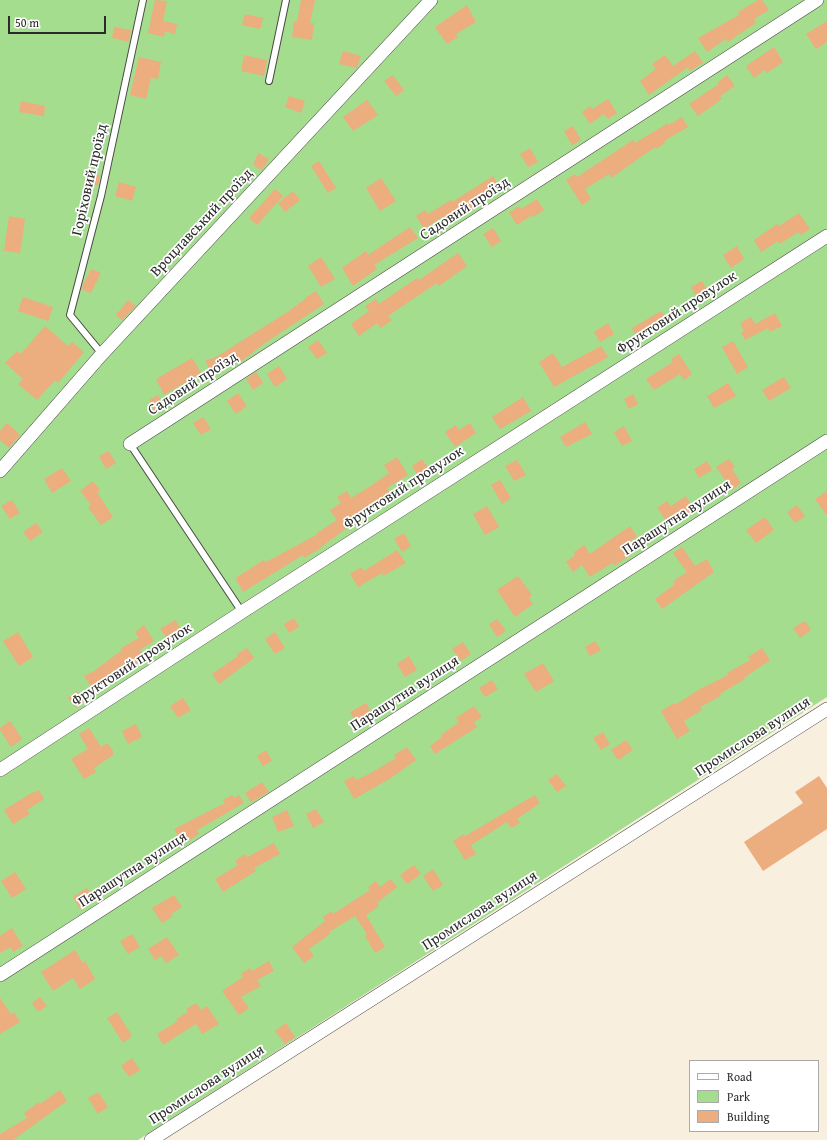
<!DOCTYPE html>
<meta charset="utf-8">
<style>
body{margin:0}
#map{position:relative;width:827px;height:1140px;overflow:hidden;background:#f9efdf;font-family:"Gentium Book Plus",serif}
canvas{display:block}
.legend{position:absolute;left:689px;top:1060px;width:130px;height:72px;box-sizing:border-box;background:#fff;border:1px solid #aaa;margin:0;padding:5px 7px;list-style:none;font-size:12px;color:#2b2b2b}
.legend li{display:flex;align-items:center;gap:8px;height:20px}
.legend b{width:20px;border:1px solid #aaa}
.scale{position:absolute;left:8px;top:16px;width:98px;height:18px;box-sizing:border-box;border:2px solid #2b2b2b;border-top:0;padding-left:5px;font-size:12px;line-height:14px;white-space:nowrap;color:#2b2b2b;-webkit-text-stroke:3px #fff;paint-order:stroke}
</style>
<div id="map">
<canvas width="827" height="1140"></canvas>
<ul class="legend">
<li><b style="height:5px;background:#fff"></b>Road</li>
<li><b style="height:11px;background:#a5dd8e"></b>Park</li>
<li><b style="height:11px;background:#ecad7f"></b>Building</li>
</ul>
<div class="scale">50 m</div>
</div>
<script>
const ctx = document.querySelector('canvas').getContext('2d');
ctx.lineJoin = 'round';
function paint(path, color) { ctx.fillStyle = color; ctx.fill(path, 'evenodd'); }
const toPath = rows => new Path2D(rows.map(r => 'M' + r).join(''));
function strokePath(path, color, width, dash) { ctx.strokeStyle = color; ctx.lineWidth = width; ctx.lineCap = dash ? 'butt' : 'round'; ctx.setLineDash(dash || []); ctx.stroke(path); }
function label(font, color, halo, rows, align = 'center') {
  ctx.font = font + ' "Gentium Book Plus",serif'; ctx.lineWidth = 3.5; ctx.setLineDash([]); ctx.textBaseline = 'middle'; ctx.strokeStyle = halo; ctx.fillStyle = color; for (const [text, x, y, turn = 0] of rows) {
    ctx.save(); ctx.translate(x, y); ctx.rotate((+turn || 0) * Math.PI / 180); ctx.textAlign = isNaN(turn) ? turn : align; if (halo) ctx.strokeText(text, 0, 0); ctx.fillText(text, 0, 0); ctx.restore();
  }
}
const green = toPath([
 [0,0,827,0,827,697,138,1140,0,1140]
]);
const building = toPath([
 [155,0,167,1,163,21,177,24,175,34,165,31,164,37,148,33],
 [301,0,315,0,310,23,314,23,312,40,292,37,294,21,297,22],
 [758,0,762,0,769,10,754,19,756,23,738,35,728,42,726,39,707,52,698,38,739,15,738,12],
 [467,5,476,22,456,34,458,37,447,44,435,27],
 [245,14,263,18,260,29,242,25],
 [827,21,827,42,816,49,806,34],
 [114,27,131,30,129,42,112,38],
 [774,47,783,62,767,73,765,70,754,78,746,66],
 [343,51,361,56,357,68,339,64],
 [695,51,703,63,690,71,688,67,649,95,640,81,656,69,652,64,665,55,673,66],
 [244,55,267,60,264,76,241,71],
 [139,57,161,62,158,79,151,78,146,99,130,95],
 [393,75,404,90,396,96,384,81],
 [727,75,735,86,720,96,722,99,698,116,689,104,719,84,718,82],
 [289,96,305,101,301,113,285,107],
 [608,99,617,113,608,119,604,114,590,124,582,112,590,106,592,109],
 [367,100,378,115,353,131,343,117],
 [21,101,45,106,44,116,19,112],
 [682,117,688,127,664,141,665,143,656,149,655,147,611,178,609,174,585,189,591,199,582,205,566,180,575,174,577,177,633,140,635,143,668,123,669,125],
 [573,126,581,140,572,145,564,131],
 [530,148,538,162,528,167,520,154],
 [258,153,269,159,262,170,253,165],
 [319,161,336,188,328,193,311,166],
 [87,172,100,175,98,186,84,183],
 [493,176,500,188,476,202,478,206,449,225,444,216,424,229,416,216,425,210,428,214,451,200,452,202],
 [381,178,396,201,380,211,366,188],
 [119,182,136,187,132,201,115,196],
 [275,189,283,196,257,225,249,218],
 [293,191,300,200,285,212,278,203],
 [537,199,544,210,533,217,532,215,517,225,509,213,519,206,521,209],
 [799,213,810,229,801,235,798,232,780,244,778,241,761,252,754,240,777,224,779,226],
 [9,216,25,219,20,253,4,251],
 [410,227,418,238,374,265,377,269,353,286,342,268,366,251,368,255],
 [493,228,501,241,492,247,483,234],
 [737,246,744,259,731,268,723,255],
 [458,253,467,266,439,286,437,283,407,303,388,316,392,320,381,328,377,323,359,336,351,324,369,311,365,306,376,299,379,304,417,278,419,280],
 [321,257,335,279,321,287,308,266],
 [91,269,101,273,91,293,81,289],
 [702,281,709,293,698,300,691,287],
 [316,291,324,304,265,343,238,364,236,360,212,373,205,361,216,357,289,311,305,299,305,298],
 [23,297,53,307,48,321,18,311],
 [128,300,136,306,122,320,116,315],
 [661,311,667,320,638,339,632,328],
 [775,313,782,326,770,332,768,328,745,340,741,332,744,331,740,323,751,317,755,324],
 [608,323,614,334,600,342,594,332],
 [45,326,68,346,72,342,84,352,58,383,55,380,37,400,18,384,23,379,5,363,17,351,21,354],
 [318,340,327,353,317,359,308,347],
 [733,341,748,367,737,374,722,347],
 [601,346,608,357,554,387,539,362,553,353,562,367],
 [679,354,692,374,684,380,680,374,654,390,646,379,673,362,671,359],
 [192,358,201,373,164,395,156,379],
 [279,366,287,379,275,387,267,374],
 [256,372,263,383,253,390,246,379],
 [784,377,791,388,769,401,762,390],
 [728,383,736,396,714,408,707,396],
 [238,393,247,406,236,414,227,401],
 [633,394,638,404,629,409,624,399],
 [158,395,164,408,155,413,149,400],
 [523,397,531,411,500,429,492,417],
 [203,417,211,429,201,435,193,423],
 [585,422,592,434,566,447,560,437],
 [7,423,20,435,9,448,0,440,0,431],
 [470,423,476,433,455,447,445,432,456,425,459,430],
 [624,426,632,441,622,446,614,432],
 [109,451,116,463,106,469,99,456],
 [397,457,408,475,387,488,392,496,372,508,374,511,352,524,316,551,304,558,303,555,243,592,236,579,237,577,264,560,266,562,318,534,317,533,337,520,330,510,341,503,337,497,347,491,351,498,369,487,389,473,384,465],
 [422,459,431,473,420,479,412,466],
 [729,459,735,467,732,469,741,483,732,490,716,467],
 [517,460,526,475,514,481,505,466],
 [707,461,712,470,699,478,694,469],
 [62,468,71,481,52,493,44,479],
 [500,480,511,498,502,504,491,485],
 [93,481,100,490,97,492,113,517,101,525,88,507,91,505,80,491],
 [827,491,827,516,815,499],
 [686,496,694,510,683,516,681,513,668,523,657,508,667,501,671,506],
 [12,500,20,513,10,519,1,506],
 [797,505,805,516,795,523,787,512],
 [487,506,499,527,485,535,473,514],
 [765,517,774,530,756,543,746,530],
 [36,523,43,532,30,541,23,532],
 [630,526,637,537,626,544,632,554,614,566,612,563,590,577,582,565,573,572,566,562,575,555,574,552,584,545,590,554],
 [404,533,411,546,402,552,394,539],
 [682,547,695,566,707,559,714,572,662,609,655,599,675,584,673,581,687,572,673,553],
 [397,550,406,563,383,576,382,573,358,587,350,574,361,567,364,571],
 [518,576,532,595,529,598,533,604,515,617,497,590],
 [294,618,299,627,289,633,284,624],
 [497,619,506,631,497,637,489,624],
 [175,620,185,635,171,644,160,629],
 [805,621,811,630,800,638,793,628],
 [144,625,154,641,140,650,145,658,132,666,131,664,94,691,84,676,94,671,122,650,121,648,139,638,135,632],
 [18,632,33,657,19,666,3,641],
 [275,632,285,648,275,654,265,639],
 [595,641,601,650,590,656,585,647],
 [463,642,471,654,461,661,452,649],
 [247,648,254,658,219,684,212,674,238,656,237,654],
 [762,648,770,660,744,678,745,679,720,694,721,696,700,707,702,710,684,721,690,731,677,739,661,711,674,703,675,705,700,689,728,675,727,673,750,660,748,657],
 [409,656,417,670,405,677,397,664],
 [543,663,554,681,536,692,524,674],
 [492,680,498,689,485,697,479,688],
 [77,691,85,702,76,708,68,698],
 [183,698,191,710,178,718,170,706],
 [366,703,375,719,359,728,350,712],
 [474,706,482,717,474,722,477,727,435,754,430,746,442,737,441,735,459,722,456,718],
 [10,721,22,739,11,747,0,730,0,728],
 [136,724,142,737,128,744,122,731],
 [89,728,101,747,107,743,113,751,113,755,94,768,96,772,84,779,71,759,88,749,79,734],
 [603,732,610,744,601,750,593,738],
 [626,740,633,750,618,760,611,750],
 [407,747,416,760,391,778,354,799,344,781,354,776,356,780,369,774,396,758,394,755],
 [266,750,272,761,263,766,257,756],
 [557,774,566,786,557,792,548,780],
 [819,776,827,788,827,829,763,871,744,842,803,803,795,792],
 [262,782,269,792,251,802,245,793],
 [39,790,44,799,27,810,30,814,13,824,4,810,33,792,34,793],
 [232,795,234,798,239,795,244,803,197,830,199,834,183,844,174,829,225,803,223,800],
 [535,795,540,803,517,819,520,823,511,828,507,822,471,845,476,854,465,860,453,841,464,834,465,836],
 [316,809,324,822,313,828,306,814],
 [287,810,294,826,278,832,272,817],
 [274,843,280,854,254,868,256,871,223,892,215,879,238,865,235,861,245,854,247,857],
 [414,865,421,874,407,884,400,875],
 [433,869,443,885,433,891,423,876],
 [15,872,26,889,12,898,1,881],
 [391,879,397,887,377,903,379,906,366,915,385,947,375,953,365,936,367,934,355,916,329,932,330,934,309,949,314,956,304,963,292,947,325,921,323,917,332,911,333,914,370,890,368,887,376,881,380,887],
 [87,888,95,899,80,909,73,897],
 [174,895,182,907,171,914,173,916,162,923,152,908],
 [12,928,23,946,13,952,11,947,0,953,0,936],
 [132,934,140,947,128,954,120,941],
 [167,937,179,955,166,963,161,956,155,960,148,949],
 [75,950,83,963,85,961,95,979,80,989,73,978,53,991,41,972],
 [269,961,274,971,257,980,261,986,241,997,249,1008,239,1015,222,991,243,977,241,974,250,968,252,971],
 [40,997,47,1006,38,1012,32,1003],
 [0,998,11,1014,14,1012,20,1022,0,1034],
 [196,1003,201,1010,207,1006,219,1024,202,1034,196,1024,163,1045,157,1034,178,1021,176,1019,188,1012,186,1009],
 [117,1012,132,1036,123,1043,107,1018],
 [286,1023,295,1037,285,1044,275,1031],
 [132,1058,140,1070,129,1077,121,1066],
 [60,1090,67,1101,13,1140,0,1140,0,1134,27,1118,24,1113,39,1102,40,1104],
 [98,1092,108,1107,98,1114,88,1098]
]);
const service = toPath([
 [269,81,286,0],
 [102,354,70,315,101,196,143,0],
 [130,444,242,612]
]);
const minor = toPath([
 [130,444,817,0],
 [0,471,102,354,431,0],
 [0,770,242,612,827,236],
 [0,975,827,441],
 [151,1140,827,709]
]);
const streetNames = [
 ["Горіховий проїзд",90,180,-77],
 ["Садовий проїзд",465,209,-33],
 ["Вроцлавський проїзд",202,223,-47],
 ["Фруктовий провулок",677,313,-33],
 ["Садовий проїзд",193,384,-33],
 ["Фруктовий провулок",404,488,-33],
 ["Парашутна вулиця",677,518,-33],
 ["Фруктовий провулок",132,665,-33],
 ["Парашутна вулиця",405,694,-33],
 ["Промислова вулиця",753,737,-33],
 ["Парашутна вулиця",133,870,-33],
 ["Промислова вулиця",480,911,-33],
 ["Промислова вулиця",207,1085,-33]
];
paint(green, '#a5dd8e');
paint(building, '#ecad7f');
strokePath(service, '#4a4846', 8);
strokePath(minor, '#4a4846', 14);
strokePath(service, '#fff', 6);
strokePath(minor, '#fff', 13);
label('15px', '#2b2b2b', '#fff', streetNames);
</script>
